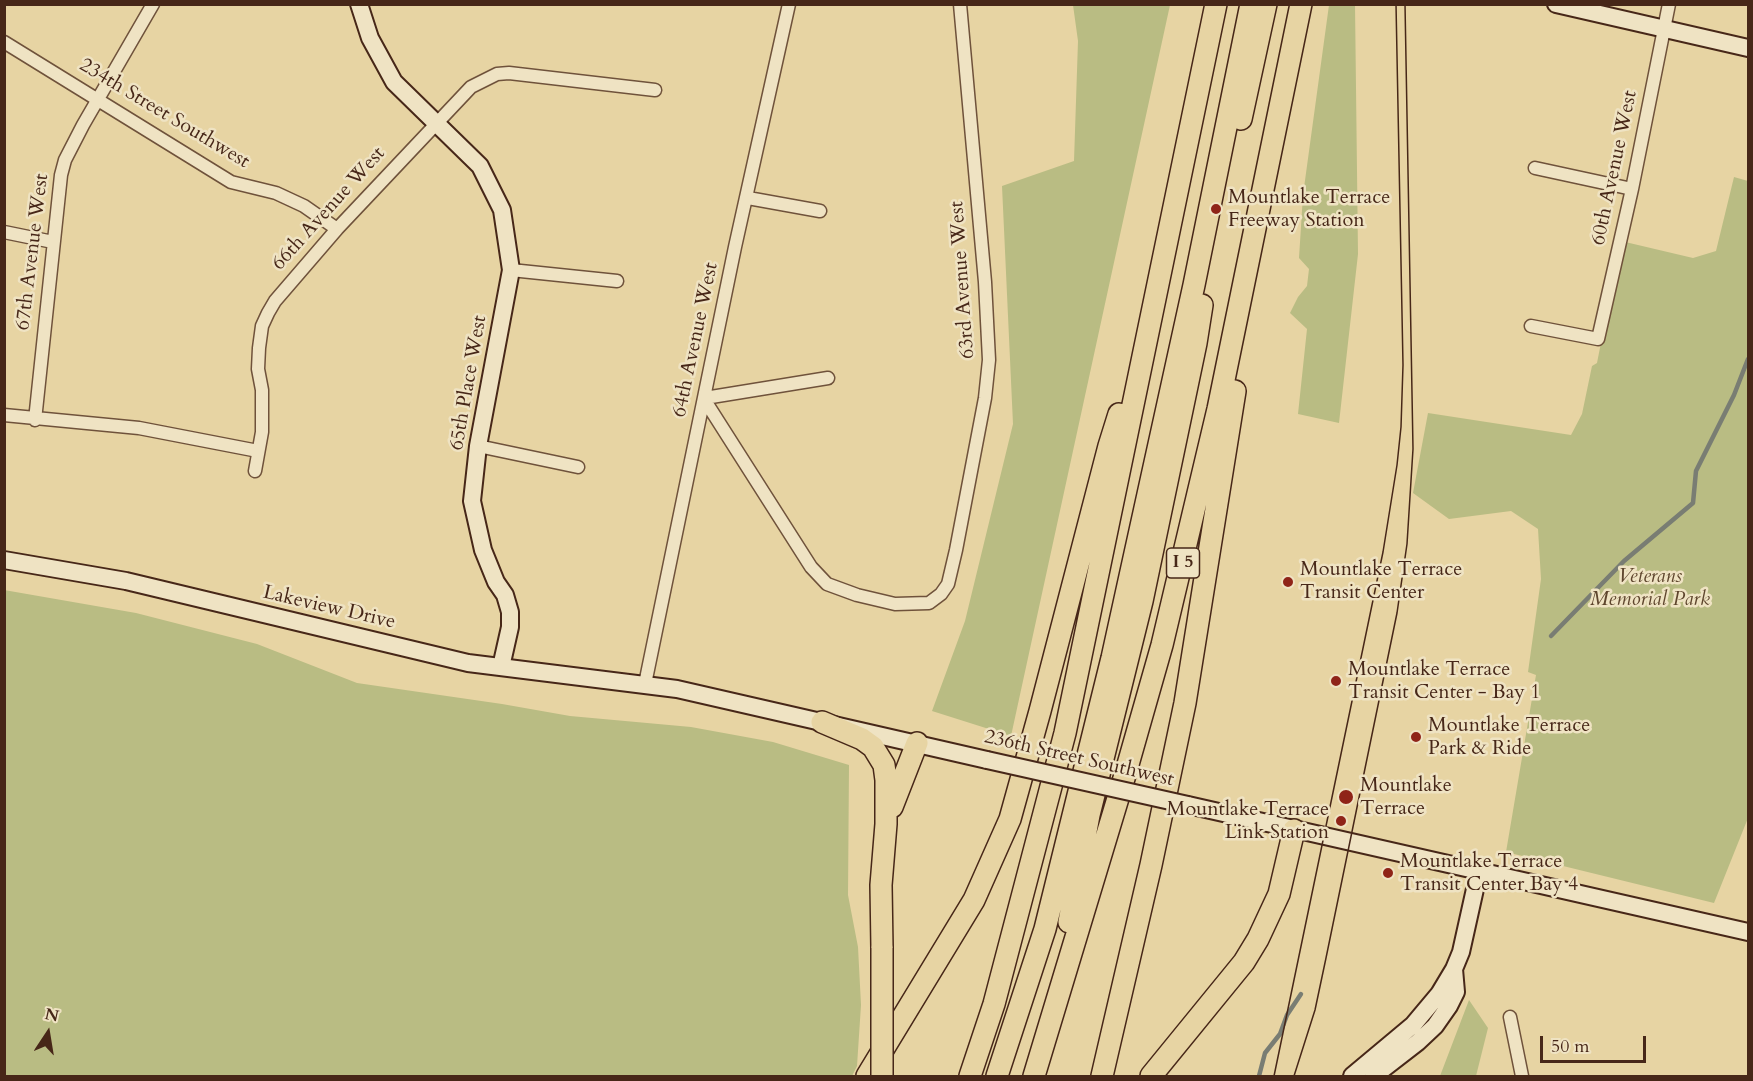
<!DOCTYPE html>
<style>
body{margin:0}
#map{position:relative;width:1753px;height:1081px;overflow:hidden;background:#e7d4a3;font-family:Cardo,serif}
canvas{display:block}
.frame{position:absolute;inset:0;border:6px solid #472718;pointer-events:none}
.north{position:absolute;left:18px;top:1003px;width:60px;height:60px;-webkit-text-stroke:4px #efe3c3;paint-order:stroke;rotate:12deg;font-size:16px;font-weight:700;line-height:24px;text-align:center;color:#472718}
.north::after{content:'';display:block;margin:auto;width:21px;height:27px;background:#472718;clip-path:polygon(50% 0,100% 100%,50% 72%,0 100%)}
.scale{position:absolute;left:1540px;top:1036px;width:106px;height:27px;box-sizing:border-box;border:3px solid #472718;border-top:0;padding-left:8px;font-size:18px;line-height:21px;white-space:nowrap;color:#472718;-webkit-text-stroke:4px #efe3c3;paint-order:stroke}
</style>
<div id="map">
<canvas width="1753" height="1081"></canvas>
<div class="frame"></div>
<div class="north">N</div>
<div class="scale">50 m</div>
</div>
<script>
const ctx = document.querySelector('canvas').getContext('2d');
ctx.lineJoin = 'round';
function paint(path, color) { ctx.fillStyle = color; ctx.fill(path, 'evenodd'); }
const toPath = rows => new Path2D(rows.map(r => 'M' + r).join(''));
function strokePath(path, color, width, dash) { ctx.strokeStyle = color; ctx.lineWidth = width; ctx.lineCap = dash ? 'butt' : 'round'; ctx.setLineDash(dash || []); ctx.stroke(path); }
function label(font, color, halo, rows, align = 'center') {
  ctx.font = font + ' Cardo,serif'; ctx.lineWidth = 5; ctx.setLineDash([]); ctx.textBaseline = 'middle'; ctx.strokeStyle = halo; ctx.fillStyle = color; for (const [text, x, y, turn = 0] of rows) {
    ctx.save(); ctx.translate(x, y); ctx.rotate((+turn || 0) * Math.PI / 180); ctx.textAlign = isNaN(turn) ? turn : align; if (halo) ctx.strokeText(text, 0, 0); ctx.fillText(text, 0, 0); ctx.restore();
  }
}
const green = toPath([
 [1073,5,1170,5,1011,736,932,711,965,621,1013,424,1002,186,1074,161,1078,41],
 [1329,5,1355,5,1358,254,1339,423,1298,414,1307,329,1290,313,1298,297,1307,286,1309,269,1299,258,1303,195],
 [1734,177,1748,181,1748,818,1714,903,1506,852,1536,675,1528,672,1541,579,1538,529,1511,511,1449,519,1413,493,1428,413,1571,435,1582,414,1592,366,1597,363,1621,241,1693,258,1716,251],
 [4,590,136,613,257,644,357,683,502,704,570,716,691,727,773,742,849,765,848,895,858,947,861,1005,857,1066,852,1076,5,1076],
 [1469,1000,1488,1028,1476,1076,1440,1076]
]);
const stream = toPath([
 [1551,636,1624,561,1693,503,1696,471,1734,395,1748,359],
 [1259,1076,1265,1053,1280,1034,1287,1015,1301,994]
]);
const street = toPath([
 [4,42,231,182,276,193,304,206,337,229],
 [1535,168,1632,189],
 [748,198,820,211],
 [4,232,53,242],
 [511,270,617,281],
 [1531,326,1598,339,1632,189,1669,4],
 [705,398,828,378],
 [704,399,811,567,827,584,857,595,895,604,929,603,941,594,948,584,956,550,985,398,989,360,985,282,960,4],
 [4,415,139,428,258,451],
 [35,420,61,175,65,160,83,125,153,4],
 [478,446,578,467],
 [255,471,262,432,262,390,258,369,259,348,262,326,268,313,275,301,337,229,471,87,497,74,509,73,655,90],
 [645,684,735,247,789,4],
 [1510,1017,1522,1076]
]);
const secondary = toPath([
 [359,4,370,38,394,82,480,166,502,210,511,270,478,446,472,501,483,550,496,582,505,595,510,612,510,627,501,667],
 [1556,4,1748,48],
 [4,560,126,581,468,663,677,689,987,760],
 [1188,805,1748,932],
 [1352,1076,1413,1025,1439,994,1454,969,1461,952,1479,871],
 [1374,1076,1418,1042,1435,1026,1449,1006,1456,992,1454,969]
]);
const highway = toPath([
 [1241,119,1266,4],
 [822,722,862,739,873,747,884,765,886,780,886,824,881,885,882,948],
 [892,807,917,743],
 [1069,922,1089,815,1142,601,1196,343,1202,305],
 [867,1076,974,900,1010,819,1040,711,1109,446,1119,414],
 [970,1076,994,1004,1065,733,1216,4],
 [997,1076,1045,929,1112,658,1194,285,1251,4],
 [1034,1076,1125,775,1162,645,1218,409,1301,4],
 [1102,1076,1151,865,1185,703,1235,391],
 [1151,1076,1244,962,1258,939,1279,894,1294,830]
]);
const tram = toPath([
 [1274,1076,1383,552,1397,465,1401,427,1403,365,1396,4],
 [1294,1076,1315,1010,1326,958,1397,613,1407,544,1413,449,1405,4]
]);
const secondaryBridge = toPath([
 [987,760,1188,805]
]);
const highwayBridge = toPath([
 [882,1076,882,948]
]);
const markers = [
 [1216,209,6,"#8f2418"],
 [1288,582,6,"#8f2418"],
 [1336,681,6,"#8f2418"],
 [1416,737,6,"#8f2418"],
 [1346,797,8,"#8f2418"],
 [1341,821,6,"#8f2418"],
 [1388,873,6,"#8f2418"]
];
const shields = [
 [1183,563,33]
];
const shieldNames = [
 ["I 5",1183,563]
];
const streetNames = [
 ["234th Street Southwest",164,114,31],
 ["60th Avenue West",1615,168,-78],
 ["66th Avenue West",329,209,-48],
 ["67th Avenue West",33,252,-83],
 ["63rd Avenue West",963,280,-94],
 ["64th Avenue West",696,340,-78],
 ["65th Place West",469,383,-80],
 ["Lakeview Drive",329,608,13],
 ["236th Street Southwest",1079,759,13]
];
const poiNames = [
 ["Mountlake Terrace",1228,198],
 ["Freeway Station",1228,221],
 ["Mountlake Terrace",1300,570],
 ["Transit Center",1300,593],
 ["Mountlake Terrace",1348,670],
 ["Transit Center - Bay 1",1348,693],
 ["Mountlake Terrace",1428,726],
 ["Park & Ride",1428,749],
 ["Mountlake",1360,786],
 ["Terrace",1360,809],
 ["Mountlake Terrace",1329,810,"right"],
 ["Link Station",1329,833,"right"],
 ["Mountlake Terrace",1400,862],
 ["Transit Center Bay 4",1400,885]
];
const parkNames = [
 ["Veterans",1650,577],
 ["Memorial Park",1650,600]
];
paint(green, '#b9bc83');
strokePath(stream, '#797d73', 4.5);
strokePath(street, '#6f523b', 15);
strokePath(secondary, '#472718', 20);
strokePath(highway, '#472718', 24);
strokePath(street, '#efe3c3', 12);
strokePath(secondary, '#efe3c3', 16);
strokePath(highway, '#e7d4a3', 21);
strokePath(tram, '#472718', 1.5);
strokePath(secondaryBridge, '#472718', 20, []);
strokePath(highwayBridge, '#472718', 24, []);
strokePath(secondaryBridge, '#efe3c3', 16);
strokePath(highwayBridge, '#e7d4a3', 21);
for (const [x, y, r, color] of markers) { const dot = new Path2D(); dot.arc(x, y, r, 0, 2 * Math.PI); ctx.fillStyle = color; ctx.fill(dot); strokePath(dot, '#efe3c3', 2); }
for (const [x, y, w] of shields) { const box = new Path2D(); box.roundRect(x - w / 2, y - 15, w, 30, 4.5); ctx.fillStyle = '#efe3c3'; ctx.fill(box); strokePath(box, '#472718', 1.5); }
label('bold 18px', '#472718', null, shieldNames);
label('20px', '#472718', '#efe3c3', streetNames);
label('20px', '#472718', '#efe3c3', poiNames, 'left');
label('italic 20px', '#5e452d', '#efe3c3', parkNames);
</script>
